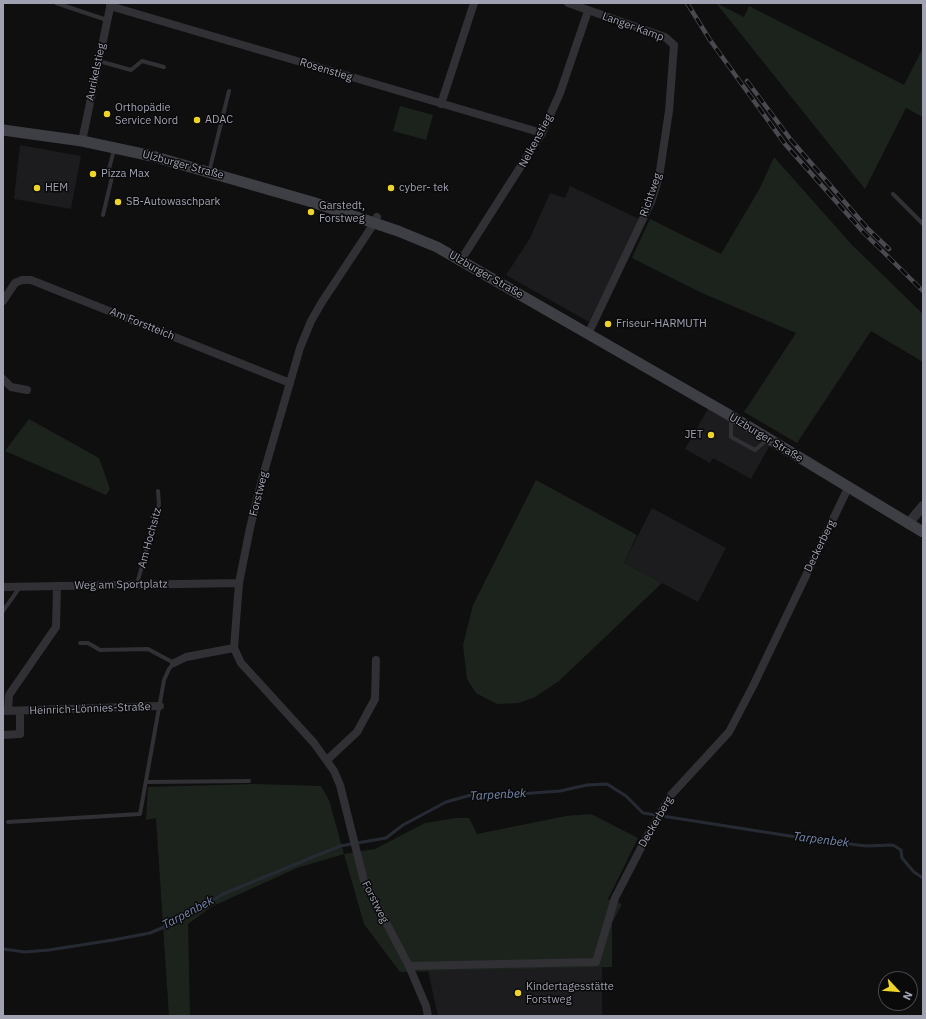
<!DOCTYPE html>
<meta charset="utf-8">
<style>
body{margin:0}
#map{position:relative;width:926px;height:1019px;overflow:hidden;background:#0f0f10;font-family:"IBM Plex Sans",sans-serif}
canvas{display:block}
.frame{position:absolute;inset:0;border:4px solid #a0a2b1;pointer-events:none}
.north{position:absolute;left:878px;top:971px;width:40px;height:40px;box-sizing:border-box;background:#0a0a0b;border:1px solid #46474d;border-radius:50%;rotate:116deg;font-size:11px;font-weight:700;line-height:16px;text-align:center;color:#a0a2b1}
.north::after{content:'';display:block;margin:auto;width:14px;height:18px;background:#eed429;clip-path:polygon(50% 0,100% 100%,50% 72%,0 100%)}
</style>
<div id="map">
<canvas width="926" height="1019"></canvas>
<div class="frame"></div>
<div class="north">N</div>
</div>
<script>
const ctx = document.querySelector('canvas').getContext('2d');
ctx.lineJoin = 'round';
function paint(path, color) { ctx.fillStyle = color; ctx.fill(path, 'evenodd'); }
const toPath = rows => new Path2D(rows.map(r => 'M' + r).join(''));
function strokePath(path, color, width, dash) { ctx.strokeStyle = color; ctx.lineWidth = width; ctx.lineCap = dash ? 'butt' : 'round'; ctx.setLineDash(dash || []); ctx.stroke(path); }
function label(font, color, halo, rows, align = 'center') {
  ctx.font = font + ' "IBM Plex Sans",sans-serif'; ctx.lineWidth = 3; ctx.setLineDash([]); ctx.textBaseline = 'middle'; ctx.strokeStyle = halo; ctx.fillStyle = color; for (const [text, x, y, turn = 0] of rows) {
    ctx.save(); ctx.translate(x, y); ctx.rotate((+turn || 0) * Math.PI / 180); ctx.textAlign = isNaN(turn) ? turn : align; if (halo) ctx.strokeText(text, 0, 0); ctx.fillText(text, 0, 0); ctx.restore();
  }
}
const built = toPath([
 [20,145,81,156,71,209,14,199],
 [570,186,639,219,589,322,506,275,530,238,550,193,565,198],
 [709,407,771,443,751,479,713,458,710,463,685,449],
 [652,508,726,548,698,602,624,563],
 [602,966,602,1016,438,1016,428,971]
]);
const green = toPath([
 [716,3,744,17,749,6,904,85,923,48,923,117,906,108,865,189],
 [400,106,433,115,426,140,393,131],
 [774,157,852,245,923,314,923,362,871,331,797,443,744,412,796,333,702,293,632,258,650,219,721,254,760,188],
 [29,419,99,458,110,489,106,495,5,451],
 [536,480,637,535,624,563,662,583,559,681,535,697,519,703,497,704,476,693,467,679,463,645,473,605],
 [255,784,321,786,329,800,344,854,375,849,425,823,456,818,469,818,477,834,566,816,591,814,638,838,608,899,622,904,612,923,612,967,400,972,364,924,344,854,297,868,211,907,188,924,190,1016,169,1016,156,818,146,820,148,787]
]);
const stream = toPath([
 [3,949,25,952,49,950,113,940,150,933,183,919,223,894,340,846,386,838,403,825,446,802,471,795,492,796,560,791,587,785,607,784,626,796,643,813,809,839,866,846,893,845,901,850,902,858,914,872,923,878]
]);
const service = toPath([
 [56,3,107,20],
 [99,61,131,70,142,61,164,67],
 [209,172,229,91],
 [893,194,923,224],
 [103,215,112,177,109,169,114,150],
 [731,418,731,437,755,450,768,439],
 [137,584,159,504,158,491],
 [3,611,20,587],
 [146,782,249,781],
 [8,822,140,814,164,680,169,669,174,663,148,649,100,650,88,643,80,643]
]);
const minor = toPath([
 [568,3,665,37,674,45,669,111,659,177,651,202,588,334],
 [110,6,542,133],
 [441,104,474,3],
 [82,141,111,3],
 [377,217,371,228,322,302,311,321,300,348,262,479,250,528,239,583,234,648,241,663,314,743,334,771,340,785,364,881,409,966,426,1006,428,1016],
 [461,260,542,133,560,93,588,11],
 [3,301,15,283,22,280,31,280,290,383],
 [3,379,11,387,27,390],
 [3,587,239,583],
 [174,663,186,657,234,648],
 [3,711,160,706],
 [8,711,9,695,56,627,57,586],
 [3,735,20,734,20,711],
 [327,760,357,732,375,699,376,660],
 [409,966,596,962,615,898,644,842,671,795,729,732,753,686,848,488]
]);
const tertiary = toPath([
 [908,524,923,506]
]);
const secondary = toPath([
 [3,130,82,141,152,156,312,202,398,231,437,247,731,416,923,532]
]);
const rail = toPath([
 [687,3,710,40,785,144,864,233,923,291],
 [747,81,791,140,868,229,889,249]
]);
const markers = [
 [107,114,4,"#eed429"],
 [197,120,4,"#eed429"],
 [93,174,4,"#eed429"],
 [37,188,4,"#eed429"],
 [391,188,4,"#eed429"],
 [118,202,4,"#eed429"],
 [311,212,4,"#eed429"],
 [608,324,4,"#eed429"],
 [711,435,4,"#eed429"],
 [518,993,4,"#eed429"]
];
const streetNames = [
 ["Langer Kamp",633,27,20],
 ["Rosenstieg",326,70,17],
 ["Aurikelstieg",96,72,-78],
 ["Nelkenstieg",536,141,-62],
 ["Ulzburger Straße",183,165,15],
 ["Richtweg",651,195,-71],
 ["Ulzburger Straße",486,275,30],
 ["Am Forstteich",142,324,22],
 ["Ulzburger Straße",766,438,31],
 ["Forstweg",259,494,-76],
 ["Am Hochsitz",150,538,-75],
 ["Deckerberg",820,546,-64],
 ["Weg am Sportplatz",121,585,-1],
 ["Heinrich-Lönnies-Straße",90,709,-2],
 ["Deckerberg",656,822,-60],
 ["Forstweg",375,902,63]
];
const poiNames = [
 ["Orthopädie",115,108],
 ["Service Nord",115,121],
 ["ADAC",205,120],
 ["Pizza Max",101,174],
 ["HEM",45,188],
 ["cyber- tek",399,188],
 ["SB-Autowaschpark",126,202],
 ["Garstedt,",319,206],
 ["Forstweg",319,219],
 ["Friseur-HARMUTH",616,324],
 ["JET",703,435,"right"],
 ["Kindertagesstätte",526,987],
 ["Forstweg",526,1000]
];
const waterNames = [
 ["Tarpenbek",498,795,-3],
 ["Tarpenbek",821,840,7],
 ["Tarpenbek",188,913,-28]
];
paint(built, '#1c1b1d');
paint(green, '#1c231d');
strokePath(stream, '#262b33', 3);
strokePath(service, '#303035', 4);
strokePath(minor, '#303035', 8);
strokePath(tertiary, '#303035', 10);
strokePath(secondary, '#3e3f45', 11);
strokePath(rail, '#494950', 4.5);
strokePath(rail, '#0a0a0b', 3, [9]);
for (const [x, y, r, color] of markers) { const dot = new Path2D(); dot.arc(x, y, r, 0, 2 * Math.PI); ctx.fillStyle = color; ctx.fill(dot); strokePath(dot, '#0a0a0b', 1.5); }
label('11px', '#a0a2b1', '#0a0a0b', streetNames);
label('11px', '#a0a2b1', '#0a0a0b', poiNames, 'left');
label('italic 12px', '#7788ad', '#0a0a0b', waterNames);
</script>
